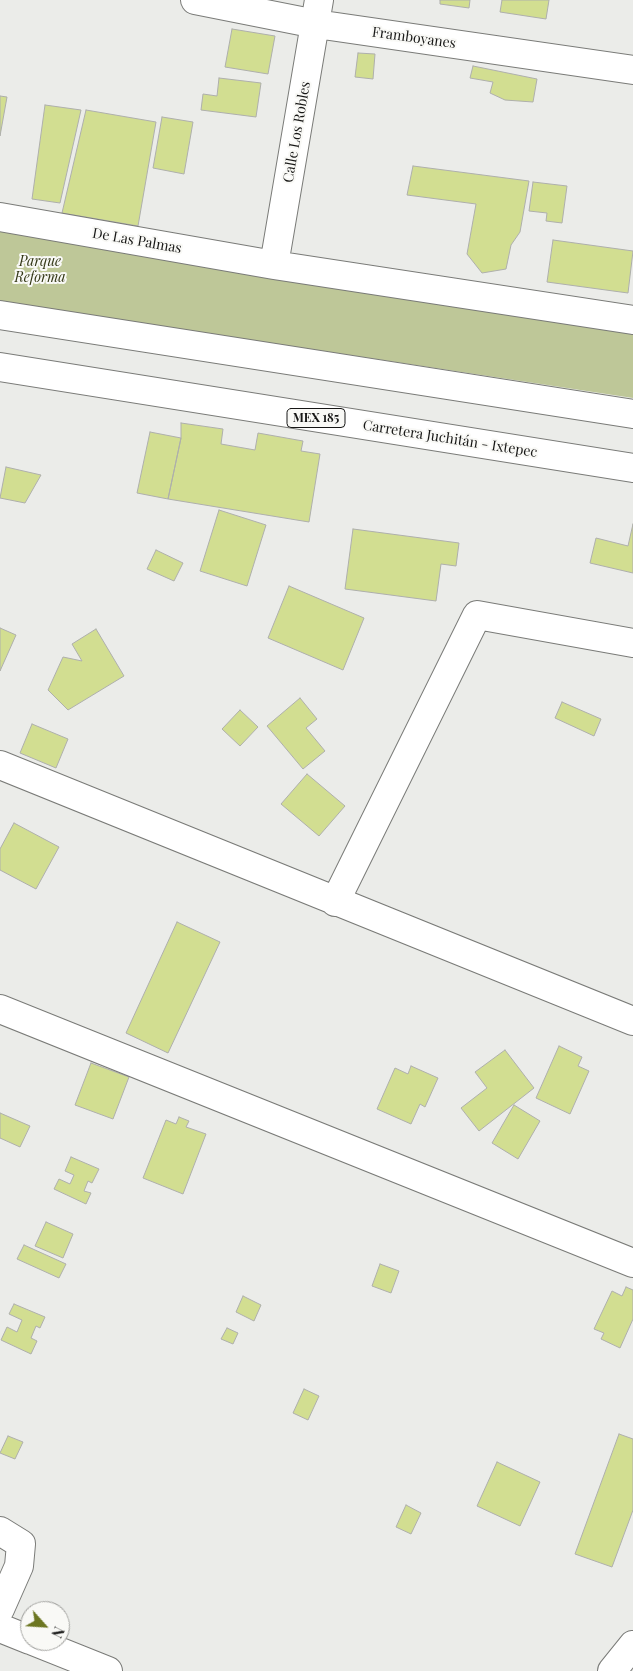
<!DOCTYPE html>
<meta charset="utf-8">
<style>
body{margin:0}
#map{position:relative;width:633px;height:1671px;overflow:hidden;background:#ebece9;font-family:"Playfair Display",serif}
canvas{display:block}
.north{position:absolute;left:20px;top:1601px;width:50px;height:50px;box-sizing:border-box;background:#f9f9f6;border:1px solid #9f9f9c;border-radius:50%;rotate:116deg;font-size:14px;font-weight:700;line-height:20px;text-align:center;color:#171716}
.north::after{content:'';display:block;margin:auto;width:18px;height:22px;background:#6c7621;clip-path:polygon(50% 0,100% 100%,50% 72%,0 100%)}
</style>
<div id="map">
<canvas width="633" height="1671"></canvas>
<div class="north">N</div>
</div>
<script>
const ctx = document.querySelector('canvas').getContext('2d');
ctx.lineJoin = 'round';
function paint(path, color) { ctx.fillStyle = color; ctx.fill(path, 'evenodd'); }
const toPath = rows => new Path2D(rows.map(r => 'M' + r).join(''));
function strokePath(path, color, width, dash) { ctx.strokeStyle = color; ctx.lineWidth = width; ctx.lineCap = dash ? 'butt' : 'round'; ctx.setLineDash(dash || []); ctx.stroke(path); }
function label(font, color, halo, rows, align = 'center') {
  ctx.font = font + ' "Playfair Display",serif'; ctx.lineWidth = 4; ctx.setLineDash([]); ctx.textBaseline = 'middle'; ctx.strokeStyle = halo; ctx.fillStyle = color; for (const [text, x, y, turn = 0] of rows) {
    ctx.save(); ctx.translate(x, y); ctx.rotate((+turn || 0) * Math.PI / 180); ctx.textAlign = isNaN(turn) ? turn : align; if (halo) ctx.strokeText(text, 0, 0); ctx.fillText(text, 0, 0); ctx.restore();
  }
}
const green = toPath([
 [0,225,633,331,633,398,0,302]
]);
const building = toPath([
 [440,0,470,0,469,8,440,4,440,0],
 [502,0,549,0,546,19,500,12,502,0],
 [232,29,275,36,268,74,225,67,232,29],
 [358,53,375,54,373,79,355,77,358,53],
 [473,66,537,79,533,102,505,100,490,93,493,82,470,78,473,66],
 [219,78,261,83,256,117,201,110,203,94,217,96,219,78],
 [0,96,7,97,0,136,0,96],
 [45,105,81,110,60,203,32,199,45,105],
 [86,110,156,122,138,226,62,213,86,110],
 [162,117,193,122,184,174,153,168,162,117],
 [413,166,529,181,520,232,511,245,506,269,482,273,467,254,476,204,407,195,413,166],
 [533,182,567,186,562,223,546,221,547,213,529,211,533,182],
 [553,240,633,251,628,293,547,282,553,240],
 [181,423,223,429,221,444,255,450,258,433,303,441,301,451,320,454,309,522,168,499,181,438,181,423],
 [150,432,181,438,168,499,137,493,150,432],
 [6,467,41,475,25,503,0,498,6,467],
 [219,510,266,525,247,586,200,571,219,510],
 [633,524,633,573,590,563,596,538,628,546,633,524],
 [353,529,459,543,456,566,441,564,436,601,345,589,353,529],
 [156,550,183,563,174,581,147,569,156,550],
 [289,586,364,618,343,670,268,638,289,586],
 [0,628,16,635,0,671,0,628],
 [96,629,124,676,68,710,48,690,63,657,82,661,72,644,96,629],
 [300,698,317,719,306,728,325,751,303,769,267,726,300,698],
 [562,702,601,719,594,736,555,718,562,702],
 [240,710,258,727,240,746,222,729,240,710],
 [32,724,68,739,56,768,20,753,32,724],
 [307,774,345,806,319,836,281,804,307,774],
 [14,823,59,847,36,889,0,870,0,849,14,823],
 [177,922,220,942,168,1053,126,1033,177,922],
 [559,1046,582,1057,578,1066,589,1071,570,1114,536,1098,559,1046],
 [505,1050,534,1088,479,1131,461,1108,487,1088,475,1072,505,1050],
 [91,1063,129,1077,113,1119,75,1105,91,1063],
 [411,1066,438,1078,425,1107,420,1104,411,1124,377,1109,395,1068,408,1074,411,1066],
 [514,1105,540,1121,518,1159,492,1143,514,1105],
 [0,1113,30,1126,20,1147,0,1138,0,1113],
 [179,1117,189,1121,186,1127,206,1134,183,1194,143,1178,166,1120,176,1124,179,1117],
 [71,1157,99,1169,92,1183,88,1181,84,1191,91,1193,86,1204,54,1189,59,1179,70,1184,74,1175,65,1171,71,1157],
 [46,1222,73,1234,63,1258,35,1246,46,1222],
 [24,1245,66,1264,59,1278,17,1259,24,1245],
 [380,1264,399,1271,391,1293,372,1286,380,1264],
 [626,1287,633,1290,633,1319,620,1348,601,1339,604,1333,594,1329,612,1291,622,1296,626,1287],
 [243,1296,261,1305,254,1321,236,1312,243,1296],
 [14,1304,45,1317,40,1328,36,1326,31,1338,37,1341,31,1354,1,1340,7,1327,17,1332,22,1320,9,1314,14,1304],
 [227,1328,238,1333,233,1344,221,1339,227,1328],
 [304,1389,319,1396,308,1420,293,1413,304,1389],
 [619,1434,633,1439,633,1510,612,1567,575,1554,619,1434],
 [8,1436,23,1442,15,1459,0,1453,8,1436],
 [497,1462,540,1482,520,1526,477,1506,497,1462],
 [406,1505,421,1513,411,1534,396,1527,406,1505]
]);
const minor = toPath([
 [195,0,316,24,633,70],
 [0,217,274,265,633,320],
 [274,265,319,0],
 [0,765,633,1021],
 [335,902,477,615,633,643],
 [0,1009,633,1263],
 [0,1531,21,1544,19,1566,0,1609],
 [0,1628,30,1640],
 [33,1641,108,1671],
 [612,1671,633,1645]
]);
const major = toPath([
 [0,315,633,414],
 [0,367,633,468]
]);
const shields = [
 [316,418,58]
];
const shieldNames = [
 ["MEX 185",316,418]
];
const streetNames = [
 ["Framboyanes",414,38,8],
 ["Calle Los Robles",297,132,-80],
 ["De Las Palmas",137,241,10],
 ["Carretera Juchitán - Ixtepec",450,439,9]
];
const parkNames = [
 ["Parque",40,262],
 ["Reforma",40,278]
];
paint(green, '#bec798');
paint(building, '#d2de91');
strokePath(building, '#aeafac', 1);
strokePath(minor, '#7a7b78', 30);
strokePath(major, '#7a7b78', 30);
strokePath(minor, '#fff', 28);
strokePath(major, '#fff', 28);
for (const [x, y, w] of shields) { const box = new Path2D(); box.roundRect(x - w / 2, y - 9.5, w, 19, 4); ctx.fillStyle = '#f9f9f6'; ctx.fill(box); strokePath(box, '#171716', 1); }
label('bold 12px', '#171716', null, shieldNames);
label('14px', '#171716', '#f9f9f6', streetNames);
label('italic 14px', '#333716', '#f9f9f6', parkNames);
</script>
